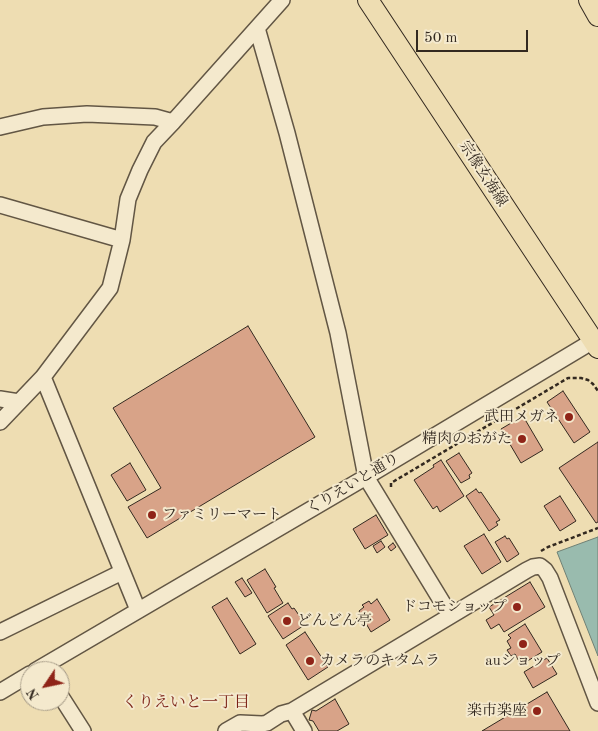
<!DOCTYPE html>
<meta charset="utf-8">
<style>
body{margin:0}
#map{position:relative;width:598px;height:731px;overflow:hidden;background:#eeddb2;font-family:"Old Standard TT",serif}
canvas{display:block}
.north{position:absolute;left:20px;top:661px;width:50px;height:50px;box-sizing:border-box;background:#f4e9cd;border:1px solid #a79c88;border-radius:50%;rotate:236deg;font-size:14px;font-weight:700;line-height:20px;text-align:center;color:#332920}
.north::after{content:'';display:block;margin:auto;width:18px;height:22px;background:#8f2418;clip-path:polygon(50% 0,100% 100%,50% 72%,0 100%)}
.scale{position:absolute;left:416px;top:30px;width:112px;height:22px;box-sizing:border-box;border:2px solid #332920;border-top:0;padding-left:6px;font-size:15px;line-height:18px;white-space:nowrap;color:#332920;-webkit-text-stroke:4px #f4e9cd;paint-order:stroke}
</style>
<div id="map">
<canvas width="598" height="731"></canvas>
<div class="north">N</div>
<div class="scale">50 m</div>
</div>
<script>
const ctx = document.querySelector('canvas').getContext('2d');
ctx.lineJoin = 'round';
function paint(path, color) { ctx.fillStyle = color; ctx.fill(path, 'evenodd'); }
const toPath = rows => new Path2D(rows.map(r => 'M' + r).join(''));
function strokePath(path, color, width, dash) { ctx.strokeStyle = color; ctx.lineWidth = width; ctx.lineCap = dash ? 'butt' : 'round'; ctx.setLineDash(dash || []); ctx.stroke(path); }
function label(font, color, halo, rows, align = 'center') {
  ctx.font = font + ' "Old Standard TT","Noto Serif JP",serif'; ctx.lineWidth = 4; ctx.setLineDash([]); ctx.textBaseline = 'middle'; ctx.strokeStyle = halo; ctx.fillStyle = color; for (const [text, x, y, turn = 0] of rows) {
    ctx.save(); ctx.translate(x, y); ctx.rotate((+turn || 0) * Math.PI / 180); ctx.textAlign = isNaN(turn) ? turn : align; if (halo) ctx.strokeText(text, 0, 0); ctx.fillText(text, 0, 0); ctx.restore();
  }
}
const water = toPath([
 [598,537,598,656,557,552,598,537]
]);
const building = toPath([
 [248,326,315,437,147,538,128,507,161,488,113,408,248,326],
 [563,391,590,432,574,443,547,402,563,391],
 [523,416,543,450,521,463,501,429,523,416],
 [598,442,598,522,596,523,559,468,598,442],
 [459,453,472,473,469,475,470,478,461,483,446,461,459,453],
 [441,460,464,496,440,512,437,506,433,509,414,480,434,467,433,465,441,460],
 [130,463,146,490,127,501,111,475,130,463],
 [476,489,479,493,481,492,500,520,496,522,498,525,489,531,466,496,476,489],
 [560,496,576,521,560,531,544,506,560,496],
 [376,515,388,535,365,549,353,529,376,515],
 [484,534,501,562,482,574,464,546,484,534],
 [505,536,507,539,509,538,519,554,507,562,495,542,505,536],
 [381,541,385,547,377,553,373,546,381,541],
 [393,543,396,547,391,551,388,547,393,543],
 [265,569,276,587,274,588,283,603,267,613,247,580,265,569],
 [242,578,252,593,245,597,235,582,242,578],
 [530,582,545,607,504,632,499,624,491,629,486,620,494,615,489,607,530,582],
 [227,598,256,644,240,654,212,607,227,598],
 [377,599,390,620,371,632,364,620,358,623,356,619,361,615,359,611,364,607,362,605,369,601,371,604,377,599],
 [288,603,292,609,294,608,303,621,300,622,303,626,283,639,268,616,288,603],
 [525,624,542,652,521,665,515,654,511,656,507,650,511,648,507,641,511,638,508,635,525,624],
 [305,632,328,667,308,680,286,645,305,632],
 [547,658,557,674,533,688,524,672,547,658],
 [547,692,570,731,482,731,547,692],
 [335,699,349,724,337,731,319,731,313,721,309,720,312,710,316,711,335,699]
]);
const path = toPath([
 [391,487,391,483,568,378,581,378,588,380,593,384,598,391],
 [541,551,548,547,598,528]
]);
const minor = toPath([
 [257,28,287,133,338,333,366,477,450,615],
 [0,127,43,117,87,114,155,117,173,122],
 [0,205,122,240],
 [43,377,138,610],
 [0,399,19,402],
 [0,422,43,377,110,288,122,240,128,199,140,170,154,142,173,122,282,0],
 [0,632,122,572],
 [35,671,366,477,593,341],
 [0,692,30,674],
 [60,695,83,731],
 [226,731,240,723,262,724,267,723,281,714,292,711],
 [304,731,292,711,527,570,533,567,540,566,545,570,550,578,598,703]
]);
const major = toPath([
 [368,0,598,348],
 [589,0,598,16]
]);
const markers = [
 [569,417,5,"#8f2418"],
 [522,439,5,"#8f2418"],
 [152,515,5,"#8f2418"],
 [517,607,5,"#8f2418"],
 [287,621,5,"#8f2418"],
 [523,644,5,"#8f2418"],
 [310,661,5,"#8f2418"],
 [537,711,5,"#8f2418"]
];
const streetNames = [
 ["宗像玄海線",483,174,57],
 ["くりえいと通り",353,484,-31]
];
const poiNames = [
 ["武田メガネ",559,417],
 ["精肉のおがた",512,439],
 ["ファミリーマート",162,515,"left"],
 ["ドコモショップ",507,607],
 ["どんどん亭",297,621,"left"],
 ["カメラのキタムラ",320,661,"left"],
 ["auショップ",523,661,"center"],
 ["楽市楽座",527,711]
];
const neighbourhoodNames = [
 ["くりえいと一丁目",186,703]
];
paint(water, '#99bbae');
strokePath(water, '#708175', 1);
paint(building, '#d8a388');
strokePath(building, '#332920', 1);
strokePath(minor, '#625644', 18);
strokePath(major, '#332920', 22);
strokePath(path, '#332920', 2.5, [4, 2.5]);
strokePath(minor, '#f4e9cd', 15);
strokePath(major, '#eeddb2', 20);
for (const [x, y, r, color] of markers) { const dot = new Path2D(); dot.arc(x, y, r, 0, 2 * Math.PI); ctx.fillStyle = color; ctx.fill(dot); strokePath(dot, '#f4e9cd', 2); }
label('15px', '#332920', '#f4e9cd', streetNames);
label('15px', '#332920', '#f4e9cd', poiNames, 'right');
label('16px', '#7a1f14', '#f4e9cd', neighbourhoodNames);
</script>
